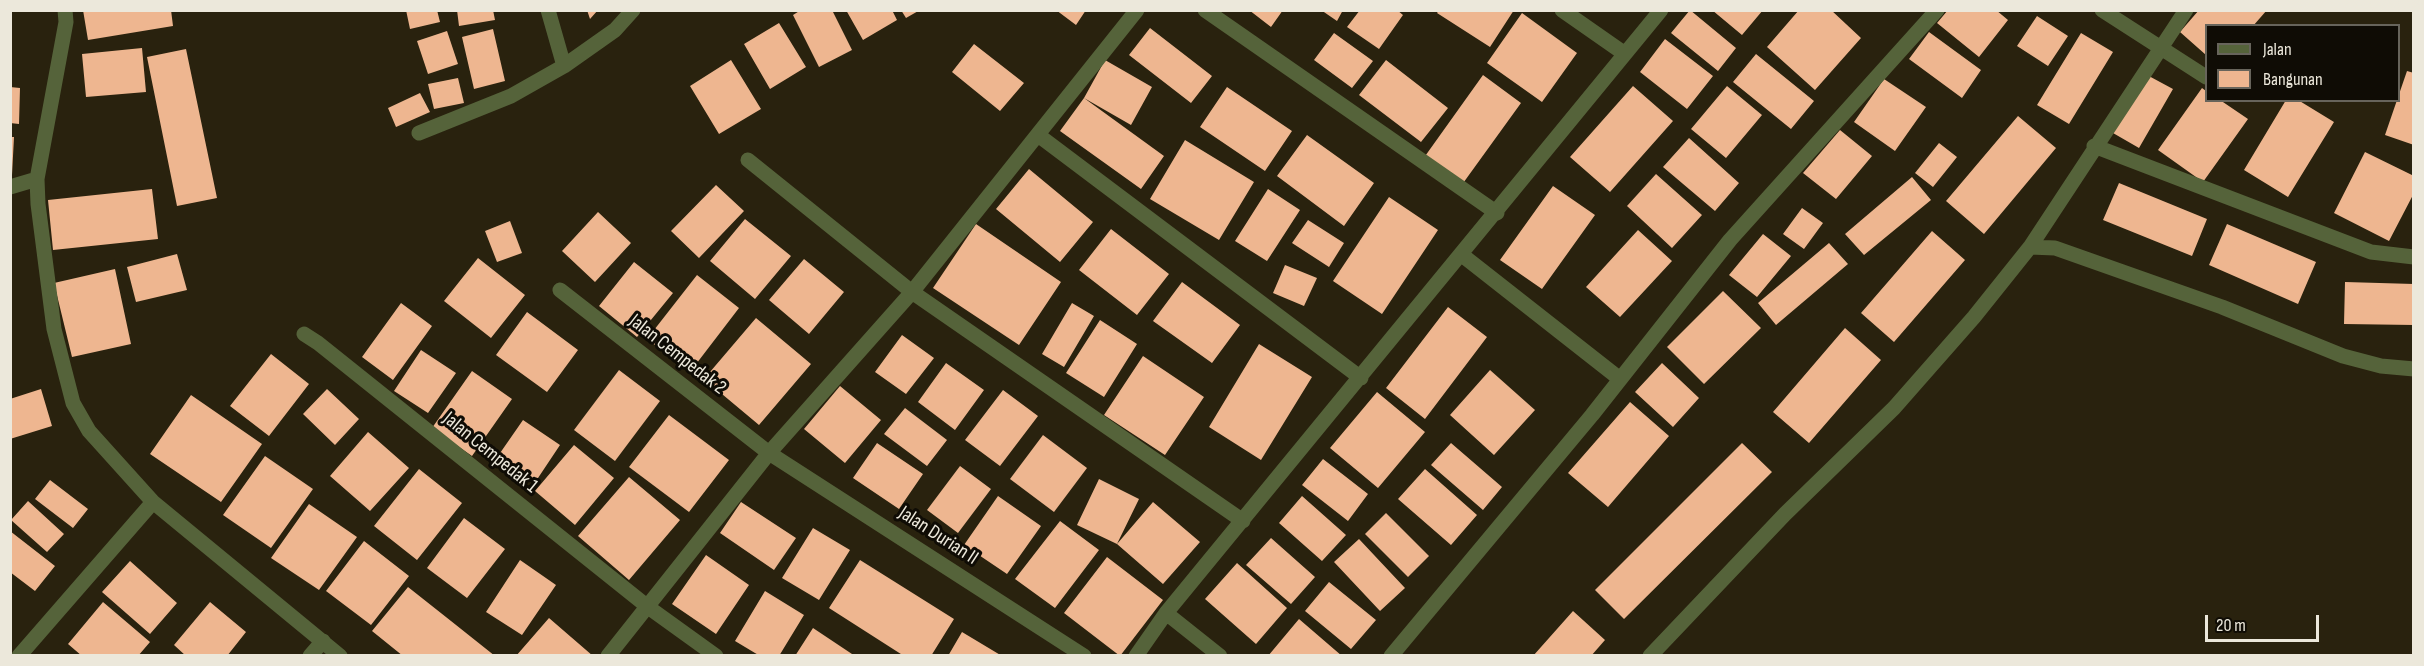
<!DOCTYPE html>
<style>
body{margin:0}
#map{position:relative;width:2424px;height:666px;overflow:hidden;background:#29220e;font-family:"Sofia Sans Condensed",sans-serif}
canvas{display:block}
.frame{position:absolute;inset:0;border:12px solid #ece8db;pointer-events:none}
.legend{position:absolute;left:2205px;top:24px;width:195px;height:78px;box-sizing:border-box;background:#0f0c05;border:2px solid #67645b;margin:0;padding:8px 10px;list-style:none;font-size:18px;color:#ece8db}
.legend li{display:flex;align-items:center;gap:12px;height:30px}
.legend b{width:30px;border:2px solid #67645b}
.scale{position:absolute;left:2205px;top:615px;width:114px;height:27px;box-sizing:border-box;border:3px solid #ece8db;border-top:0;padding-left:8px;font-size:18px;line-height:21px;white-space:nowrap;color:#ece8db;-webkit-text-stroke:4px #0f0c05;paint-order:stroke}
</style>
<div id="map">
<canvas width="2424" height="666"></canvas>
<div class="frame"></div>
<ul class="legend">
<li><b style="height:8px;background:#55633a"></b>Jalan</li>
<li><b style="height:16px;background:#eeb690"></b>Bangunan</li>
</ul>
<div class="scale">20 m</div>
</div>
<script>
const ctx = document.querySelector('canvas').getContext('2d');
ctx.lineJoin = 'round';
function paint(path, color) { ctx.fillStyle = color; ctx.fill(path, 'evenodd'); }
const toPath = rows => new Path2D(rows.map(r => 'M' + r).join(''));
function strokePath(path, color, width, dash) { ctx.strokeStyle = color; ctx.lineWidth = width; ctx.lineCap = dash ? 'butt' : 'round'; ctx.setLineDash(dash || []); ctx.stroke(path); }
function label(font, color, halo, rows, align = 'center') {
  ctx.font = font + ' "Sofia Sans Condensed",sans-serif'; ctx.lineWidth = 6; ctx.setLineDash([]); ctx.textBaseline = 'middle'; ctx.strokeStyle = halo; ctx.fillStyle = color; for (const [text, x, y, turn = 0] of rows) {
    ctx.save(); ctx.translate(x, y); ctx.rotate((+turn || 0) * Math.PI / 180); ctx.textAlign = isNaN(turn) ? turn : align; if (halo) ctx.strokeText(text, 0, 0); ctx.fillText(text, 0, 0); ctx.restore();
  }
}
const building = toPath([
 [83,10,171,10,173,26,88,40],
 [406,10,437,10,440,22,410,29],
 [457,10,493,10,495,20,459,26],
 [587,10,598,10,590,19],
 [801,10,832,10,852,50,819,67,793,15],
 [846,10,892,10,897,20,863,40],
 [901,10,920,10,906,18],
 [1056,10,1086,10,1076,25],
 [1249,10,1283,10,1271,27],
 [1321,10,1343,10,1337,21],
 [1360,10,1397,10,1403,15,1379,49,1347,27],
 [1439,10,1514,10,1490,47,1437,13],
 [1690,10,1736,48,1718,71,1671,33],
 [1712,10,1763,10,1742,35],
 [1799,10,1831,10,1861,38,1815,90,1767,47],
 [1948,10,1996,10,2008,20,1979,57,1937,23],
 [2199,10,2267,10,2253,26,2206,26,2206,55,2180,32],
 [1522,13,1577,53,1542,102,1487,63],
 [2037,16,2068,36,2048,66,2017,46],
 [779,23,806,67,770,89,744,44],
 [1150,28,1212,76,1191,103,1129,55],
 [493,29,505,81,474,89,462,37],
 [447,31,458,64,428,74,417,41],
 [1929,32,1981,70,1962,98,1909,59],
 [1334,33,1373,61,1352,88,1314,60],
 [2081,33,2113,52,2069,124,2037,105],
 [1665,39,1713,76,1687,109,1640,72],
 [974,44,1024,83,1000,111,952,72],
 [142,48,146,92,86,97,82,54],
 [186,49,217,198,177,206,147,57],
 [1756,54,1814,101,1791,129,1733,82],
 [731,60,761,109,719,134,690,86],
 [1105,60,1152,87,1131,125,1084,98,1164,156,1141,189,1060,131,1084,98],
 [1386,60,1448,108,1421,142,1359,95],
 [2407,71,2414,73,2414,145,2385,135],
 [1483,75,1521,103,1461,186,1423,159],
 [2147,75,2173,89,2139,148,2113,133],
 [458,78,464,103,434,109,428,84],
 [1884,79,1926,107,1895,151,1854,122],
 [1633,86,1673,121,1610,192,1570,157],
 [1727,86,1762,115,1726,158,1691,129],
 [10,87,20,88,19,124,10,123],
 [1227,87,1292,131,1265,171,1200,127],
 [2202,88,2206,91,2206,100,2220,100,2248,119,2203,182,2158,150],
 [420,93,430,112,396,127,388,108],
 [2286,100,2298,100,2334,122,2288,197,2244,170],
 [2018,116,2056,148,1984,234,1946,201],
 [1840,130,1872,156,1836,199,1803,173],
 [1307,135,1374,183,1344,226,1277,176],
 [10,137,14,137,12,175,10,175],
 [1689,138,1739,183,1715,211,1663,167],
 [1185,140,1254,182,1219,240,1150,199],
 [1939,143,1957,157,1933,187,1915,173],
 [2365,152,2414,176,2414,193,2389,241,2334,213],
 [1029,169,1093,222,1060,262,996,209],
 [1656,174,1702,215,1672,248,1627,206],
 [1912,177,1931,200,1864,255,1845,234],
 [2119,183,2207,219,2192,256,2103,220],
 [716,185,744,211,699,258,671,231],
 [1553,186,1595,215,1542,289,1500,260],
 [152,189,158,239,53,250,48,200],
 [1268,189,1300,210,1267,261,1235,241],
 [1389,197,1438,230,1382,314,1333,281],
 [1802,208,1823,223,1804,249,1783,234],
 [598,212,631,243,595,282,562,251],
 [745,219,791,256,755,299,710,261],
 [1308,220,1344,243,1329,267,1292,243],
 [510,221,522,253,497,262,485,231],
 [976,224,1061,282,1019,345,933,288],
 [2227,224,2316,262,2298,304,2209,265],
 [1111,229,1169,274,1137,315,1079,270],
 [1638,230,1672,261,1620,317,1586,287],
 [1932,231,1965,260,1894,342,1861,313],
 [1763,234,1791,256,1757,297,1729,275],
 [1829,243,1848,264,1776,325,1758,303],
 [177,254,187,290,136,302,127,267],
 [478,258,525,295,491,338,444,301],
 [804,259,844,292,809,334,769,300],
 [634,262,673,293,637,337,599,306],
 [1285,265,1317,278,1304,306,1273,293],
 [115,269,131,344,72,357,54,283],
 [697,275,739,308,690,372,647,339],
 [1182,282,1240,325,1212,363,1153,321],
 [2345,282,2414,284,2414,325,2344,324],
 [1723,291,1761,328,1704,384,1667,347],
 [401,303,432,326,393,380,362,357],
 [1072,303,1094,316,1064,367,1042,354],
 [1448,307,1487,337,1425,419,1386,388],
 [527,312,578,350,547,392,496,355],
 [756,318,811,364,759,425,704,379],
 [1100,320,1137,344,1104,397,1066,373],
 [1845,328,1881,360,1809,443,1773,412],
 [902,335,934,358,906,394,875,372],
 [1259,344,1312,377,1261,460,1209,427],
 [421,350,456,373,428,413,394,391],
 [271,354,309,384,269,436,230,406],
 [1143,356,1204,397,1165,455,1104,415],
 [946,363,984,390,955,430,918,402],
 [1662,363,1699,398,1673,427,1635,392],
 [619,370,660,401,615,461,574,430],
 [1490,370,1535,410,1494,455,1450,415],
 [472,371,512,399,472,456,432,428],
 [840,386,881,420,845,463,804,429],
 [41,389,52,426,10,439,10,399],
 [327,389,359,419,335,445,303,414],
 [1003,390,1038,416,1000,466,965,440],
 [1377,392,1425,432,1378,488,1330,448],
 [191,395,262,444,221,502,150,454],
 [1630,402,1669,436,1608,507,1568,473],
 [905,408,947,440,927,466,884,434],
 [669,415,729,460,689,512,629,467],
 [523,420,560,445,536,481,498,456],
 [368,432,409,468,370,511,330,476],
 [1043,435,1087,468,1054,512,1010,479],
 [877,443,923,474,899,509,853,478],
 [1451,443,1502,487,1483,510,1431,465],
 [1742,443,1772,472,1624,619,1595,590],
 [574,445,614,478,575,525,535,491],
 [265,456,313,489,271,548,223,515],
 [1323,459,1368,494,1348,521,1302,485],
 [960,466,991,489,958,533,927,510],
 [419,469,462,503,417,560,374,526],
 [1425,469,1477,515,1451,545,1398,499],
 [629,477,680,520,629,580,578,536],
 [1099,479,1139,499,1117,544,1077,525],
 [50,480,88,509,73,528,35,499],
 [998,496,1041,526,1007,574,964,545],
 [1302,496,1346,535,1322,561,1279,523],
 [28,501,64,534,47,552,11,520],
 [741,502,796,538,774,570,720,533],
 [1153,502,1200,542,1163,584,1117,544],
 [309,504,357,537,319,590,271,558],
 [1386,513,1429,556,1408,577,1365,534],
 [464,518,505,549,467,598,427,568],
 [1060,521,1099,550,1055,608,1015,579],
 [813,528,850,550,819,600,782,578],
 [10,531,55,566,35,591,10,572],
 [1271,538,1315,577,1291,604,1246,565],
 [1359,539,1405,588,1380,611,1334,562],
 [364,541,409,576,371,625,326,591],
 [706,555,749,585,716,634,672,604],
 [1107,557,1163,600,1120,656,1064,613],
 [520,560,556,585,522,635,486,612],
 [860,560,954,619,931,656,904,656,829,608],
 [130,561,177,603,150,634,102,592],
 [1237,563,1287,608,1256,644,1205,599],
 [1329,582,1376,620,1351,649,1305,611],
 [408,587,451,621,495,656,403,656,372,631],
 [765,591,804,615,779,656,760,656,735,641],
 [103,602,150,642,138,656,82,656,68,644],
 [210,602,246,632,227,656,186,656,174,645],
 [1573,611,1605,640,1591,656,1533,656],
 [549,618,593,656,516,656],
 [1299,619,1342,656,1268,656],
 [813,628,852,654,851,656,795,656],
 [962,632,1002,656,948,656]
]);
const minor = toPath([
 [65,10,66,22,37,179,38,204,54,329,73,403,89,431,153,502,340,656],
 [548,10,564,66],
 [1205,10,1497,213],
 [1562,10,1625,54],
 [2102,10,2206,77],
 [419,133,511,96,564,66,615,30,633,10],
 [1038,135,1361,378],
 [2094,146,2371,252,2414,257],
 [748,160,912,292,1243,521],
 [10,187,37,179],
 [2030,247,2186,10],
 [1462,255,1620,379],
 [560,290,769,453,1084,656],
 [304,334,318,343,648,607,716,656],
 [1166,613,1220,656],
 [19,656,153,502],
 [310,656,323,641],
 [608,656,769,453,912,292,1137,10],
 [1136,656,1166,613,1661,10],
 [1391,656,1592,415,1730,240,1937,10],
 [1650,656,1785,514,1894,408,1974,317,2030,247,2055,248,2222,307,2343,356,2381,366,2414,369]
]);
const streetNames = [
 ["Jalan Cempedak 2",677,355,38],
 ["Jalan Cempedak 1",490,453,39],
 ["Jalan Durian II",938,536,33]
];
paint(building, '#eeb690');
strokePath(minor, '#55633a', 15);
label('20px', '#ece8db', '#0f0c05', streetNames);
</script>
